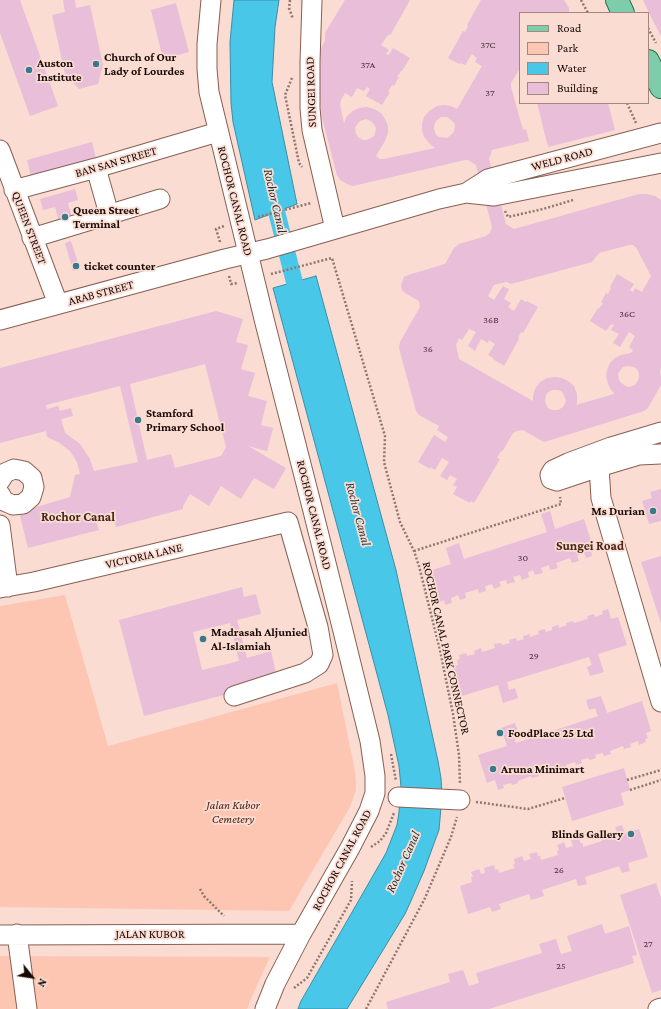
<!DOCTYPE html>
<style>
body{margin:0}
#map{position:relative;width:661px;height:1009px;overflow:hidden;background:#fadcd2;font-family:"Crimson Pro",serif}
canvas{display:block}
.legend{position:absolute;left:519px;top:12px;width:130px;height:92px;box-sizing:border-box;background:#fadcd2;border:1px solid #a08880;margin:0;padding:5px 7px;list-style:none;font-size:12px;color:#180905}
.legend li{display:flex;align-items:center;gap:8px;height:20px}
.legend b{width:20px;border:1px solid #a08880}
.north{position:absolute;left:12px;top:957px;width:40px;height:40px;-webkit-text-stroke:3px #fadcd2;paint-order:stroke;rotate:120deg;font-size:11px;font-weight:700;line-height:16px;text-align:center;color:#180905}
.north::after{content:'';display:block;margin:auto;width:14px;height:18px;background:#180905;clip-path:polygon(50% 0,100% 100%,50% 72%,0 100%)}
</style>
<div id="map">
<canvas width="661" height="1009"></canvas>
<ul class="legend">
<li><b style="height:5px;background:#7dcdaa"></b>Road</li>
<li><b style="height:11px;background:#fdc6b3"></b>Park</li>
<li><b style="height:11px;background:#49c7e9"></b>Water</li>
<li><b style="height:11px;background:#e8bed9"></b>Building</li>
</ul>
<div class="north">N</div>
</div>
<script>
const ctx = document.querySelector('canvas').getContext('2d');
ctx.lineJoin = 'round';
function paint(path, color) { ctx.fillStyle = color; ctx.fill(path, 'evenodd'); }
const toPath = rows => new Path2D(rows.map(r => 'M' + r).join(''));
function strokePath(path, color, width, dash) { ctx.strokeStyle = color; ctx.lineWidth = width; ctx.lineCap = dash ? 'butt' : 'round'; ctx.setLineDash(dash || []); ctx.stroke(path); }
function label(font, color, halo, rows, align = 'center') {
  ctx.font = font + ' "Crimson Pro",serif'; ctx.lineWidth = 3.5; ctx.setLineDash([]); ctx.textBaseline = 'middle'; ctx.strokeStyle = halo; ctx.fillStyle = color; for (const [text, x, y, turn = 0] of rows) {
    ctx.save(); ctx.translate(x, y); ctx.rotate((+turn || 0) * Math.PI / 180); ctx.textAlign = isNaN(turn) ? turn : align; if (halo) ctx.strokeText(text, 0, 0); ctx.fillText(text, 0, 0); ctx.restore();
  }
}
const green = toPath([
 [65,595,108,746,337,683,355,771,356,790,350,807,289,911,0,907,0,606],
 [0,956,270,957,253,994,247,1009,0,1009]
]);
const water = toPath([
 [234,0,279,0,275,27,272,82,297,204,255,220,233,122,231,103,230,42,234,0],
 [316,276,396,570,438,761,441,778,442,796,439,830,436,838,424,871,410,903,405,914,347,1009,298,1009,301,1001,386,853,397,825,399,812,401,787,399,766,388,715,273,288,316,276]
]);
const canal = toPath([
 [271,190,300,304]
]);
const building = toPath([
 [0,0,20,0,58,106,30,116,0,33],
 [63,0,75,0,76,8,90,5,103,65,98,84,79,89,65,74,52,15,65,12],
 [345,0,410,0,391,34,387,36,381,45,389,50,386,54,389,55,393,48,410,58,402,71,401,71,397,77,399,77,394,86,392,85,388,92,390,92,382,105,366,96,370,89,367,87,364,91,357,88,352,97,345,93,341,100,340,105,344,123,347,116,353,111,359,108,367,107,374,109,381,113,385,119,388,126,388,133,385,141,376,156,380,159,384,159,435,148,431,145,424,137,422,130,422,124,424,117,429,111,437,106,444,105,451,106,457,109,482,66,475,62,477,58,472,54,465,65,460,63,459,64,448,58,463,31,465,32,468,26,467,25,481,0,564,0,569,8,569,13,520,13,520,68,511,83,511,87,523,130,526,129,529,141,492,150,489,159,506,224,514,229,639,194,646,194,655,196,661,200,661,367,660,372,661,377,661,385,648,408,644,411,544,442,523,430,517,431,513,433,502,452,501,451,497,458,500,459,474,503,471,501,470,503,453,494,457,487,453,485,457,479,450,475,447,480,440,476,449,462,442,458,435,470,430,467,430,469,418,462,434,435,445,442,448,437,437,430,439,426,419,415,416,411,399,348,400,342,420,307,419,301,405,293,402,290,401,286,402,282,404,277,408,275,445,264,454,248,459,244,486,236,490,233,492,227,476,165,468,160,465,160,353,186,349,185,340,180,337,175,322,118,315,59,325,41,325,33],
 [441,117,447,117,450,119,454,123,455,126,454,132,452,134,447,138,439,137,436,135,434,129,434,126,436,121],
 [366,119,371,121,373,123,376,128,375,134,374,136,371,138,366,140,363,140,358,137,356,134,355,128,358,123,360,121],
 [629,245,633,245,637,249,651,276,642,292,635,288,633,292,630,290,634,284,617,274,610,287,611,288,608,294,606,293,601,302,603,303,599,309,598,308,590,321,606,331,611,324,614,325,611,330,619,334,613,343,620,347,629,332,635,336,629,347,633,350,631,353,621,355,615,358,610,363,607,370,606,376,608,384,611,390,614,393,614,394,576,405,577,402,577,394,574,386,568,381,562,378,555,377,547,378,540,382,535,389,533,396,533,401,459,359,456,345,459,338,462,340,469,329,476,332,468,346,475,351,481,339,488,343,489,340,495,344,488,355,493,358,493,359,504,366,519,339,518,338,521,332,523,333,538,307,527,301,526,302,521,299,514,311,508,307,511,303,504,299,509,289,503,286,494,300,488,296,494,285,506,282,511,284,592,262,599,253],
 [628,366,634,367,637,369,639,374,639,377,638,380,635,385,629,387,626,386,621,383,619,380,618,375,619,372,623,367],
 [552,390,558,390,561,391,563,393,565,398,566,401,563,407,558,410,552,410,549,409,547,407,545,401,546,396,547,393],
 [643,0,661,0,661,36,652,19],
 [176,3,189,52,163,59,151,10],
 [537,103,608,103,615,130,548,147],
 [92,142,96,158,31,176,27,160],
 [75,189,78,200,68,203,73,222,60,225,55,207,43,210,40,199],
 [71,241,80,269,73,271,65,243],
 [216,311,243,319,236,342,248,345,241,369,255,373,248,396,267,401,261,425,273,428,267,451,248,446,286,468,274,489,254,478,241,499,221,486,209,506,190,494,183,506,183,509,116,527,113,515,96,521,99,530,28,548,19,512,70,497,75,475,80,474,77,462,70,451,58,442,47,437,46,431,0,443,0,368],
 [205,364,226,447,221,456,175,468,171,454,147,460,130,384],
 [120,386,138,462,94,471,90,459,80,444,65,433,61,419,73,416,71,408,60,411,58,406,47,409,46,405],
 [661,489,661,521,649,524,642,501,652,498,650,492],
 [550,511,555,529,584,519,594,550,591,551,592,556,586,558,584,553,577,556,579,561,572,563,570,558,556,563,558,568,550,570,549,565,541,568,543,573,535,575,533,570,528,572,529,577,522,580,520,575,513,577,515,582,507,584,506,580,499,582,501,586,494,589,492,584,485,586,486,591,479,593,478,589,465,593,466,598,460,600,458,595,451,598,452,603,445,605,444,600,437,603,426,572,451,564,446,548,459,543,464,559,547,532,541,514],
 [661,556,661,623,641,562],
 [242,587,244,597,256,594,261,614,237,620,247,658,271,651,276,673,265,684,144,716,119,620],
 [230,623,239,661,202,670,193,632],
 [608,609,611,619,618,617,627,645,598,654,604,672,590,676,587,667,592,665,589,657,507,682,509,690,515,688,518,698,503,703,498,685,462,696,453,666,458,665,457,660,460,659,459,655,466,653,467,656,475,654,474,651,481,648,482,652,495,648,494,644,501,643,502,645,510,643,509,640,516,638,517,641,524,639,523,636,530,634,530,637,539,634,538,631,545,629,546,632,552,630,552,627,558,625,559,628,567,625,566,623,573,621,574,623,588,619,587,616,594,614,595,617,603,614,602,611],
 [601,696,607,713,642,701,651,731,646,733,648,738,645,739,646,742,639,745,638,741,630,744,631,747,624,749,623,746,610,751,611,754,604,756,603,753,595,755,596,758,590,760,588,758,581,760,582,763,576,765,575,762,566,765,567,767,560,770,560,767,553,769,554,771,547,774,547,771,538,774,539,776,532,778,531,776,518,781,518,783,512,785,511,783,503,785,504,788,498,790,495,780,487,783,478,755,507,746,501,728,515,723,518,732,513,734,516,743,598,716,595,708,589,710,586,700],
 [624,768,630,790,621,793,624,805,572,821,562,787],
 [622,825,625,833,639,829,648,857,628,863,630,871,622,873,619,866,585,877,587,884,578,886,576,879,542,890,544,896,531,900,529,894,499,904,501,909,492,912,490,907,468,914,460,886,472,882,471,877,473,877,471,872,479,869,481,874,485,873,484,868,494,865,495,870,498,869,499,873,515,868,513,864,515,864,514,859,522,856,524,861,531,859,529,854,537,852,538,856,540,856,541,860,558,855,557,851,559,850,557,845,564,842,566,848,573,846,571,840,579,838,581,844,583,843,583,847,602,841,600,831,607,829,609,835,617,832,615,827],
 [656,883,661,898,661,990,652,993,620,895],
 [602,924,605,934,629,926,637,955,632,956,634,963,489,1009,388,1009,386,1002,450,982,448,974,463,970,469,986,479,983,476,973,542,953,539,944,556,939,561,954,572,951,567,936]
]);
const path = toPath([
 [290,0,289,8,293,19],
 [581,0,588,13],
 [648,28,656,43],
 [292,78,285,95,299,163,302,167],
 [627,103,636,123],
 [505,211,508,217,543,209,573,200],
 [258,217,311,203],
 [220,242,216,229,224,226],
 [271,274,332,258,385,436,384,462,400,522,414,551,419,566,440,650,453,714,459,755,460,784],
 [229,276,231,284,238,283],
 [414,551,561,504,560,497],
 [391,754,396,781],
 [627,780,661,770],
 [630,790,661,780],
 [476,802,528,809,565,798],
 [371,847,380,841,386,833,394,813],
 [200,889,204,896,224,916],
 [294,988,307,978,351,900,352,881],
 [366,1009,425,898,451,837,457,817]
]);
const minor = toPath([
 [211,0,207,44,207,69,209,92,265,323,313,511,341,623,370,741,375,776,375,793,369,811,350,848,301,934,275,984,265,1009],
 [312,0,310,62,310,108,312,130,335,229],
 [0,150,58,304],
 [96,168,109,214],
 [14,190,96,168,218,132],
 [466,193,488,179,661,133],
 [32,238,160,199],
 [0,320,225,259,267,249,439,199,466,193,494,196,661,163],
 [661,432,611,447,568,463,553,470,550,475,551,479,557,481,599,467,639,455,661,454],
 [599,467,601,498,661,702],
 [0,481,5,473,14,469,24,471,32,478,34,487,31,497,23,504,13,505,4,501,0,494],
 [0,525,8,587],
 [0,588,34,582,288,522,318,627,323,655,319,664,305,673,234,696],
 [398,797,460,800],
 [17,934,27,1009],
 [0,935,301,934],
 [658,1009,661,1008]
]);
const major = toPath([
 [617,0,623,13],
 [648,61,661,87]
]);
const markers = [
 [96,64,4,"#38798b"],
 [29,70,4,"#38798b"],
 [65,217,4,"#38798b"],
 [76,266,4,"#38798b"],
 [138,420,4,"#38798b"],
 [653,511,4,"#38798b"],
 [203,639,4,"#38798b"],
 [500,733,4,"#38798b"],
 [493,769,4,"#38798b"],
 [631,834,4,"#38798b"]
];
const numberNames = [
 ["37C",488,45],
 ["37A",368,65],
 ["37",490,93],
 ["36C",627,314],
 ["36B",491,320],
 ["36",428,349],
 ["30",523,558],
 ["29",534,656],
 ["26",559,870],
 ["27",648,944],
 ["25",561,966]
];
const poiNames = [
 ["Church of Our",104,57],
 ["Lady of Lourdes",104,71],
 ["Auston",37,63],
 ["Institute",37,77],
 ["Queen Street",73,210],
 ["Terminal",73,224],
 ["ticket counter",84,266],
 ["Stamford",146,413],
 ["Primary School",146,427],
 ["Ms Durian",645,511,"right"],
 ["Madrasah Aljunied",211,632],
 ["Al-Islamiah",211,646],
 ["FoodPlace 25 Ltd",508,733],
 ["Aruna Minimart",501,769],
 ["Blinds Gallery",623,834,"right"]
];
const streetNames = [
 ["SUNGEI ROAD",311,92,-92],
 ["WELD ROAD",562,159,-15],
 ["BAN SAN STREET",116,162,-16],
 ["ROCHOR CANAL ROAD",235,201,76],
 ["QUEEN STREET",29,228,69],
 ["ARAB STREET",101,293,-15],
 ["ROCHOR CANAL ROAD",314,515,76],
 ["VICTORIA LANE",144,556,-13],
 ["ROCHOR CANAL PARK CONNECTOR",446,648,77],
 ["ROCHOR CANAL ROAD",342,860,-62],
 ["JALAN KUBOR",150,934]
];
const parkNames = [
 ["Jalan Kubor",233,805],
 ["Cemetery",233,819]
];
const waterNames = [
 ["Rochor Canal",275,201,77],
 ["Rochor Canal",358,514,75],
 ["Rochor Canal",403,862,-66]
];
const neighbourhoodNames = [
 ["Rochor Canal",78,517],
 ["Sungei Road",590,546]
];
paint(green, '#fdc6b3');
paint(water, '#49c7e9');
strokePath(water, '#3a8ea5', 1);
strokePath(canal, '#49c7e9', 17);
paint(building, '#e8bed9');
strokePath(minor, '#895f51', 21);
strokePath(major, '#21724c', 24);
strokePath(path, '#8e7770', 2.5, [2, 2]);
strokePath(minor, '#fff', 19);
strokePath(major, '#7dcdaa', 22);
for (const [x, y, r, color] of markers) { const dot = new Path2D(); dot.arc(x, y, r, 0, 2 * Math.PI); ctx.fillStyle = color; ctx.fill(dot); strokePath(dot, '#fadcd2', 1.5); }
label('10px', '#4c363a', null, numberNames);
label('bold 12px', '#180905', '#fadcd2', poiNames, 'left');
label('12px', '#180905', '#fadcd2', streetNames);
label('italic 12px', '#4d2111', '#fadcd2', parkNames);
label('italic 13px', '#1a353d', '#fadcd2', waterNames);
label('bold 13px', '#492518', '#fadcd2', neighbourhoodNames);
</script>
